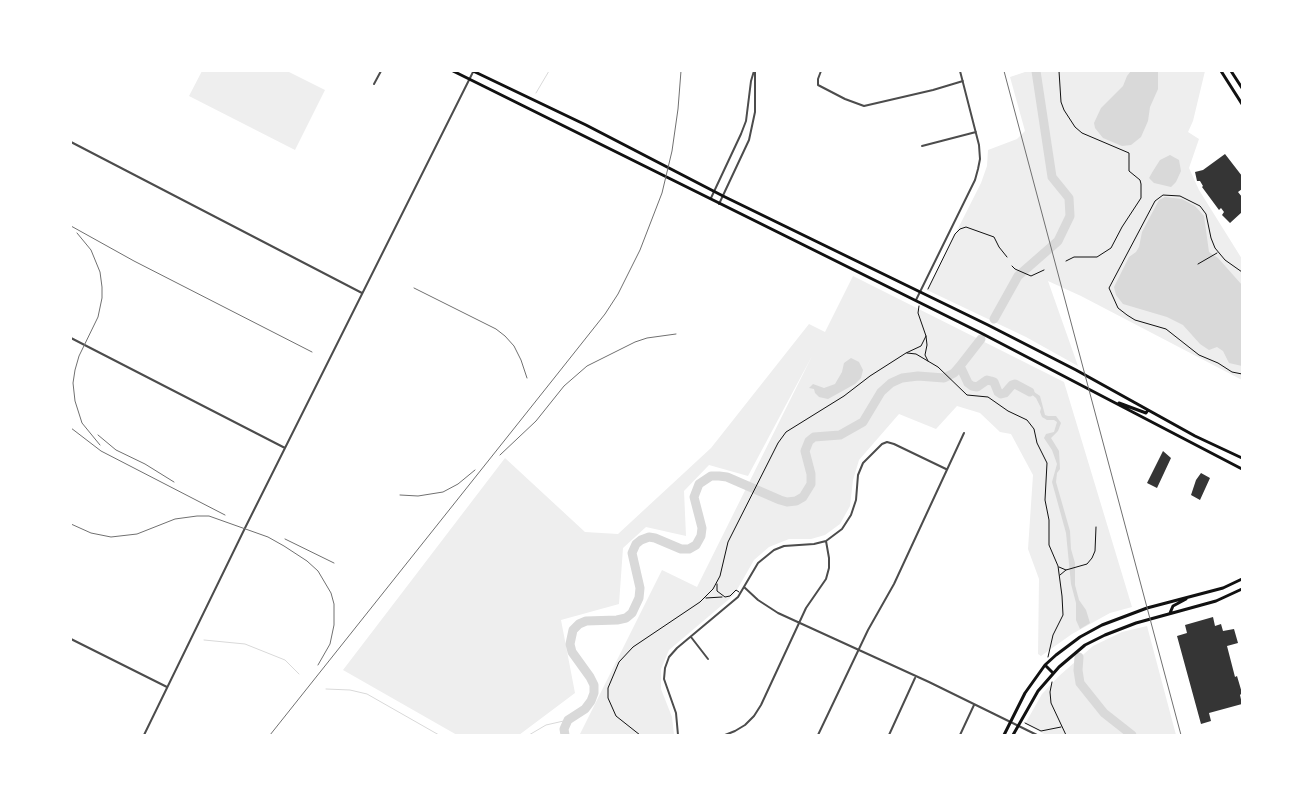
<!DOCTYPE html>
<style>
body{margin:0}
#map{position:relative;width:1313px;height:806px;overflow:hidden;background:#fff;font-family:"IBM Plex Serif",serif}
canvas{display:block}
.frame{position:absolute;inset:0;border:72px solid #fff;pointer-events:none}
</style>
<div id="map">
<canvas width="1313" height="806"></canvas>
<div class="frame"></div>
</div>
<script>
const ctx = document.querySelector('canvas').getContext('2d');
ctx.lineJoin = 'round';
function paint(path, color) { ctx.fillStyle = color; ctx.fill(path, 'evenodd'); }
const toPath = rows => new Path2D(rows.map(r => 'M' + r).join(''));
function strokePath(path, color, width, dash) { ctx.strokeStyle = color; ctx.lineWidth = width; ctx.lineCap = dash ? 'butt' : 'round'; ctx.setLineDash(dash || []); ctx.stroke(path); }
const green = toPath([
 [202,71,287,71,325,90,295,150,189,96],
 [1028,71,1205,71,1193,121,1188,132,1199,139,1189,168,1199,190,1242,259,1242,380,1081,296,1048,281,1078,366,1026,337,927,290,981,183,987,166,988,150,1017,139,1025,131,1010,77],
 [853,276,1064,382,1132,607,1110,613,1072,634,1041,656,1038,654,1039,579,1028,549,1033,475,1011,434,1000,432,980,413,957,406,936,429,899,414,859,460,853,480,850,506,840,524,825,535,811,539,789,539,769,547,754,560,734,595,669,650,661,669,661,689,672,717,674,735,580,734,662,570,697,587,812,356,748,476,709,465,684,491,686,536,646,527,623,548,619,604,561,620,575,693,519,735,457,735,343,670,505,458,585,532,618,534,711,448,809,324,825,332],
 [1147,626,1176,735,1046,735,1025,724,1042,694,1059,676,1093,646,1122,632]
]);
const water = toPath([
 [1131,71,1158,71,1158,89,1150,107,1148,121,1141,137,1131,145,1122,146,1103,138,1095,128,1094,123,1101,108,1123,86,1127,76],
 [1170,155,1179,160,1181,171,1176,182,1171,187,1154,183,1149,178,1153,171,1160,160],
 [1165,197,1182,199,1195,206,1204,216,1209,252,1218,258,1242,285,1242,366,1229,363,1223,351,1217,347,1209,350,1200,344,1183,325,1167,317,1123,304,1116,295,1114,287,1129,257,1136,252,1139,247,1142,232,1159,200],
 [851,358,859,362,863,370,861,378,855,384,828,399,819,397,815,393,814,389,809,388,813,384,824,388,835,384,842,372,844,363],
 [1021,383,1040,396,1045,415,1048,416,1056,416,1061,423,1058,431,1051,438,1059,451,1060,469,1057,473,1056,482,1070,531,1071,549,1075,563,1075,585,1079,600,1086,610,1090,623,1080,629,1076,620,1076,603,1071,584,1066,533,1052,482,1057,464,1052,450,1044,438,1046,434,1054,432,1057,422,1054,420,1047,420,1042,417,1040,412,1041,408,1036,398,1029,392,1019,389]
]);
const stream = toPath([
 [536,93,549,71],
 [204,640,245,644,285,660,299,674],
 [326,689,350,690,367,694,439,735],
 [529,735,546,725,568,720]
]);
const river = toPath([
 [994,319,1018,276,1058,241,1070,216,1069,198,1052,177,1036,71],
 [981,339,960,366,968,383,972,386,977,387,987,380,991,381,994,382,998,392,1001,394,1005,393,1012,385,1015,384,1030,392],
 [1079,657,1078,670,1080,683,1104,713,1132,735],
 [565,735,564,729,568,720,585,709,591,701,594,693,594,685,590,677,572,652,570,644,573,630,579,624,586,621,617,620,626,618,632,613,639,598,640,588,632,553,636,544,641,540,649,537,655,538,681,549,689,549,696,545,701,536,702,528,694,497,699,484,711,476,719,476,727,477,780,500,787,502,796,501,803,497,811,484,811,474,805,451,809,441,814,437,840,435,863,422,881,392,891,383,902,378,918,376,944,378,954,373,960,366]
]);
const building = toPath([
 [1225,154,1242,176,1242,189,1238,192,1242,197,1242,212,1230,223,1222,215,1224,212,1221,208,1219,210,1202,187,1203,186,1200,181,1197,181,1195,172,1203,170],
 [1163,451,1171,458,1157,488,1147,483],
 [1201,473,1210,478,1200,500,1191,495,1196,480],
 [1213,617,1215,626,1221,624,1223,631,1234,629,1238,643,1227,646,1235,677,1237,676,1242,693,1240,695,1242,704,1209,713,1211,721,1201,724,1177,636,1187,633,1185,625]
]);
const path = toPath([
 [1059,71,1061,102,1064,110,1075,127,1082,133,1129,153,1129,171,1140,180,1141,184,1141,198,1122,227,1111,248,1097,257,1074,257,1066,261],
 [1198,264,1217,253],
 [1012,266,1015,269,1031,276,1044,270],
 [1242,272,1225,260,1215,248,1211,238,1206,214,1200,206,1180,196,1163,195,1155,201,1109,288,1118,308,1127,315,1135,320,1166,329,1199,355,1218,363,1232,372,1242,374],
 [928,289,955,234,960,229,966,227,994,237,999,247,1007,257],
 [926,336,927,345,925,355,928,361],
 [907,353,916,354,938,367,967,395,988,397,1008,411,1027,420,1034,429,1037,443,1047,463,1045,500,1049,520,1049,545,1058,566,1062,596,1063,615,1053,635,1048,657],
 [1059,567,1066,570,1087,564,1092,558,1095,551,1096,527],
 [1060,575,1066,570],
 [717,584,717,591,725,597,730,596,736,590,739,592],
 [706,598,722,597],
 [1052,682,1050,692,1051,703,1066,735],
 [1025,723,1041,731,1061,727],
 [640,735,616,716,608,698,608,688,619,662,633,647,700,602,713,589,720,576,728,542,778,443,786,432,844,396,870,376,906,353,921,346,926,336,918,313,919,306]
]);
const minor = toPath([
 [821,71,818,79,818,85,845,99,864,106,933,90,963,81],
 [374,84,381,71],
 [71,142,362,293],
 [922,146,976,132],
 [711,198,741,134,746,121,751,81,754,71],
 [719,204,749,140,755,112,755,71],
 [916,300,975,180,978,169,980,159,979,145,960,71],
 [71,338,285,448],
 [744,587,758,600,778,613,929,682,1037,735],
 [691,637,708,659],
 [71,639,167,687],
 [144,735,245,528,473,72],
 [678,735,676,713,664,679,665,668,669,657,677,648,738,597,758,563,774,550,784,546,814,544,826,541,842,529,851,515,856,500,858,475,863,463,882,444,887,442,894,444,946,469],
 [725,735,735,731,745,725,754,716,761,705,806,608,826,579,829,568,829,558,826,541],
 [818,735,868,630,894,584,964,433],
 [889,735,915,678],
 [960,735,974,705]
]);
const secondary = toPath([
 [453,71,981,333,1242,469],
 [473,71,586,125,723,196,988,325,1076,370,1195,436,1242,458],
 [1221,71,1242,104],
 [1231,71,1242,88],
 [1119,403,1146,413,1148,410],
 [1170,613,1173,606,1186,599],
 [1045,665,1053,673],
 [1004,735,1025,693,1045,665,1056,655,1080,637,1102,625,1147,608,1223,588,1242,579],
 [1013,735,1038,691,1059,667,1085,645,1105,635,1136,623,1216,601,1242,589]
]);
const rail = toPath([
 [1004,71,1181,735],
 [71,226,134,261,312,352],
 [77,233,91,250,100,272,102,287,102,298,98,317,79,356,75,370,73,383,75,401,82,423,100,445],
 [414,288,496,329,505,336,514,346,521,360,527,378],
 [71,428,101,451,225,515],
 [98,435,116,450,145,464,174,482],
 [500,455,536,421,564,386,587,366,635,342,647,338,676,334],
 [400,495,418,496,443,492,458,484,475,470],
 [71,524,91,533,111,537,137,534,175,519,197,516,209,516,268,537,284,546,307,561,318,571,331,593,334,604,334,625,330,644,318,665],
 [285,539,334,563],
 [270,735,555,377,605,314,618,294,640,250,662,193,672,151,678,109,681,71]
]);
paint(green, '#eee');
paint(water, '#d9d9d9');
strokePath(stream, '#d9d9d9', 1);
strokePath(river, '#d9d9d9', 9);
paint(building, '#353535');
strokePath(path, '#111', 1);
strokePath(minor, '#4c4c4c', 2);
strokePath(secondary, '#111', 3);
strokePath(rail, '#707070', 1);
</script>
